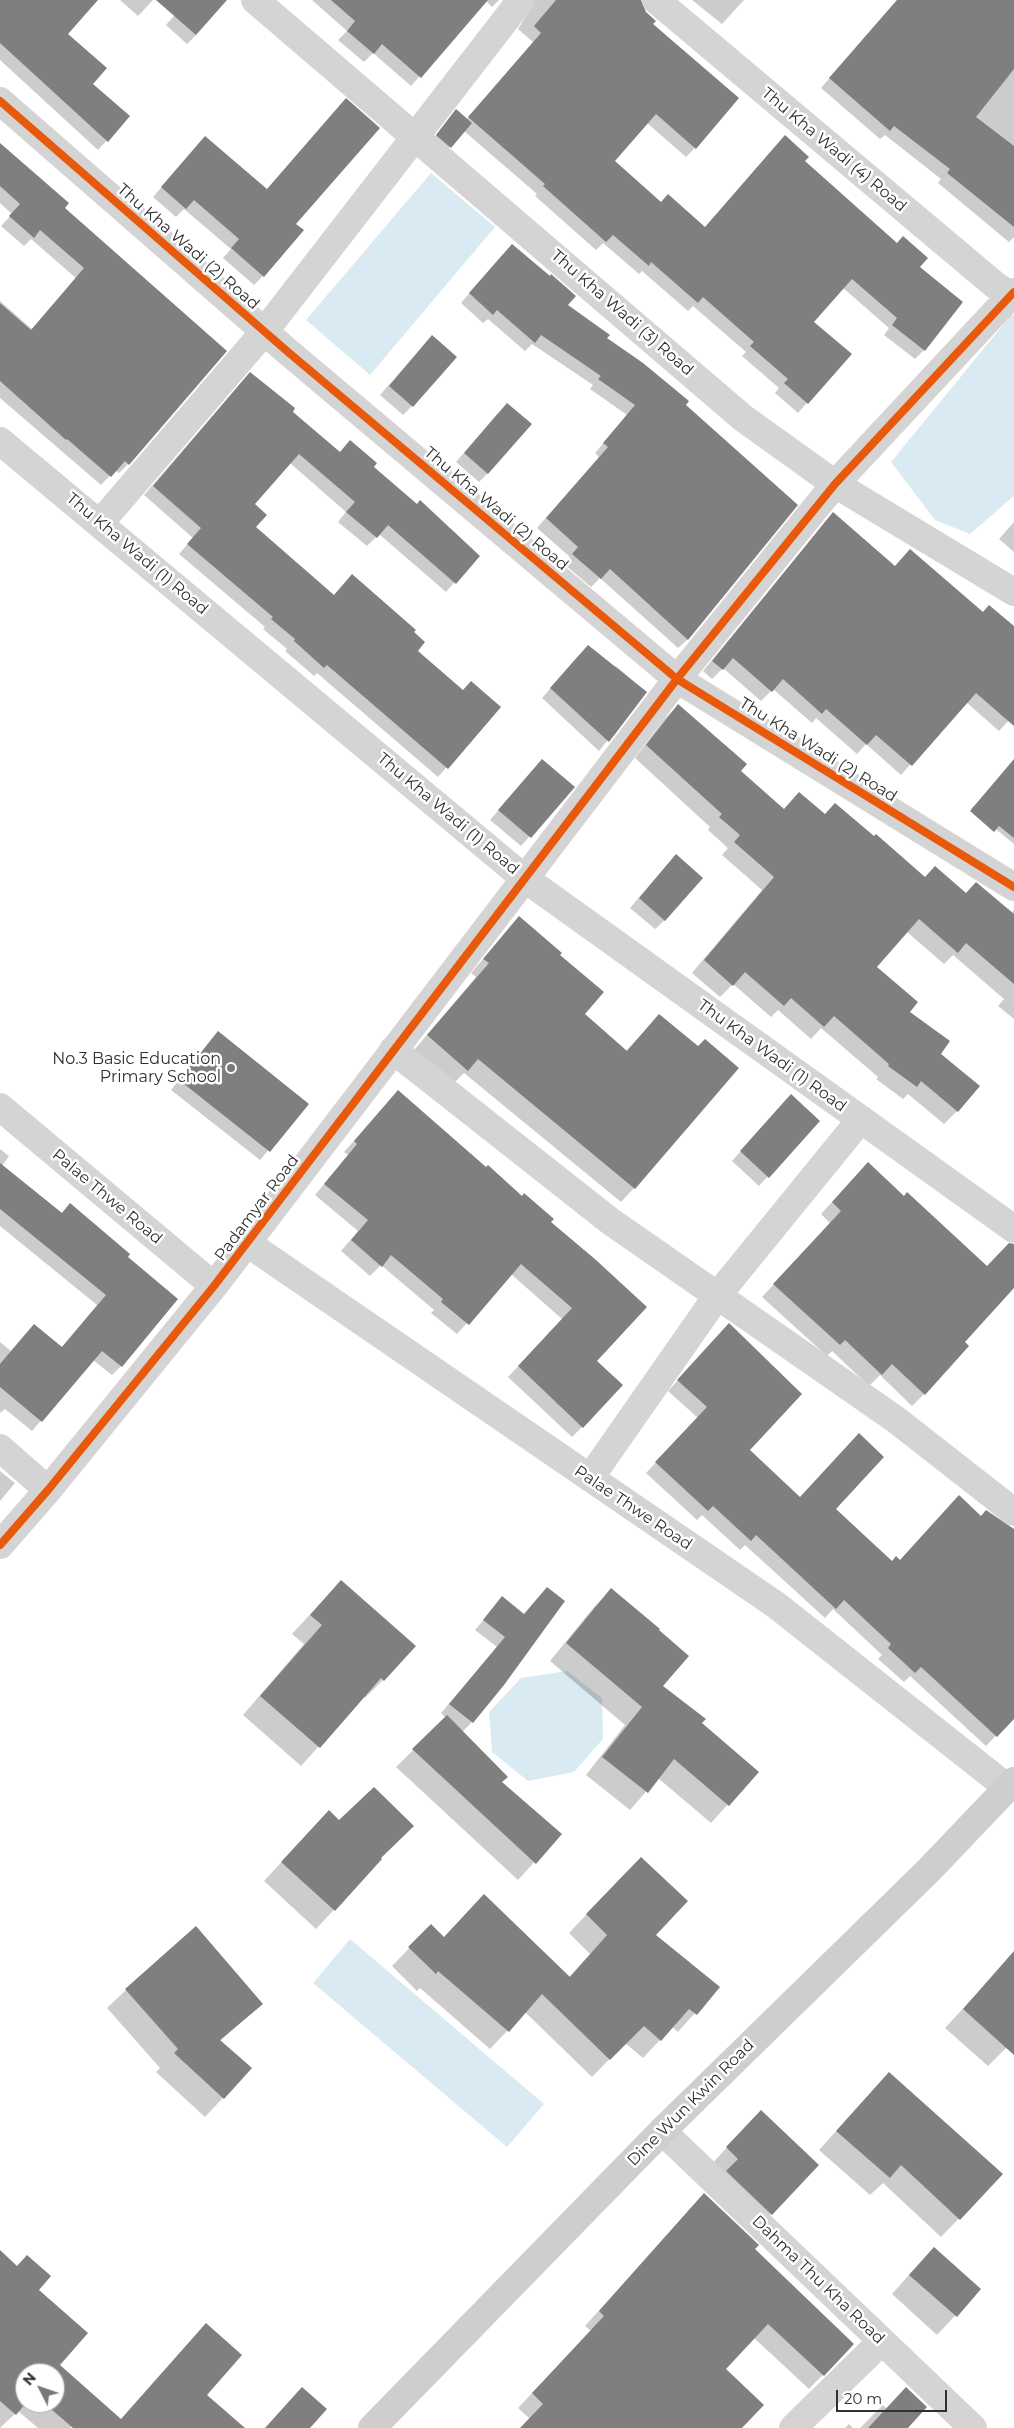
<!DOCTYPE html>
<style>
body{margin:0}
#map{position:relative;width:1014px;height:2428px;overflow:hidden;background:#fff;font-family:Montserrat,sans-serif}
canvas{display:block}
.north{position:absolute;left:15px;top:2363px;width:50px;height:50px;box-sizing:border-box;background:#fff;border:1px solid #acacac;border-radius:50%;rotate:311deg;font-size:14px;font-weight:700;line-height:20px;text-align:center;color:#303030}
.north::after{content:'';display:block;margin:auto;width:18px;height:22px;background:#787878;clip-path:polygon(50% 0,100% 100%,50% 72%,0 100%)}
.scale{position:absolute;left:836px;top:2390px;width:111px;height:22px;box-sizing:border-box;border:2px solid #303030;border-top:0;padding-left:6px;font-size:15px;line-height:18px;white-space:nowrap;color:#303030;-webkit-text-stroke:4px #fff;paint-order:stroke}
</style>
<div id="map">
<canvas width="1014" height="2428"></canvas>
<div class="north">N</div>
<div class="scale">20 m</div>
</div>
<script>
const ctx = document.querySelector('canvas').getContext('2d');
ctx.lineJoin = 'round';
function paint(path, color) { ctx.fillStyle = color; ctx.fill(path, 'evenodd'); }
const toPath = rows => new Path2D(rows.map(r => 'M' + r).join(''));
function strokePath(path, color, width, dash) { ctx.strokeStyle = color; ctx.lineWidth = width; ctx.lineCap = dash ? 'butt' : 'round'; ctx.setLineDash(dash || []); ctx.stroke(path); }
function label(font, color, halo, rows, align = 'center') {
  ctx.font = font + ' Montserrat,sans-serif'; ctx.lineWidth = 5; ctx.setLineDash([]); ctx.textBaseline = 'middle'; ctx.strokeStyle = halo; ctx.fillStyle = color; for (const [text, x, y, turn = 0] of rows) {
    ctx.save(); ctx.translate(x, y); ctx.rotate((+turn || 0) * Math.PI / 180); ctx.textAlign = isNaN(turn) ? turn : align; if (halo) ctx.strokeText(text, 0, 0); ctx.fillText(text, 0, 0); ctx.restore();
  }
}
const water = toPath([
 [431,173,495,227,370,375,306,320],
 [1012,314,1014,316,1014,496,970,534,935,520,891,462],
 [567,1671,602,1698,603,1739,574,1772,528,1781,492,1752,489,1712,521,1678],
 [350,1939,544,2104,507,2147,313,1983]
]);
const shadow = toPath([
 [0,0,96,0,66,35,91,84,129,116,98,150,0,60],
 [120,0,153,0,138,16],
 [188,0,205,0,196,35,187,44,166,25],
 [312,0,499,0,492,7,486,1,411,86,373,53,364,62,338,40,347,31],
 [524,0,624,0,695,148,686,157,646,122,613,162,660,203,705,228,804,161,918,267,924,350,915,359,884,335,889,328,842,287,812,322,850,354,798,413,775,393,779,388,742,356,746,352,693,306,688,311,642,271,639,274,603,243,596,250,535,196,537,194,464,131,441,156,428,145,456,111,466,120,533,42,518,29,528,13],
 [692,0,744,0,722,24],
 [897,0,1007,0,1014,5,1014,237,1009,242,938,183,941,179,885,135,880,139,821,88],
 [0,145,63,208,225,351,128,464,119,473,115,470,101,485,0,398,0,301,32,329,76,278,31,239,24,246,1,226,12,214,0,203],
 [196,147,294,224,263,276,254,285,223,258,231,249,184,209,176,217,153,197],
 [503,254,684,405,688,639,678,648,600,578,591,587,564,564,570,557,537,528,599,457,595,453,627,415,590,389,593,385,532,344,525,351,488,319,483,323,461,303],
 [423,346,412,406,403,415,380,395],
 [241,383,291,412,339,453,372,467,478,556,446,592,379,534,367,546,338,522,346,512,290,463,254,504,255,527,333,596,412,633,416,651,462,691,499,707,438,777,317,673,314,676,285,651,287,649,263,629,265,627,179,554,193,538,144,495],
 [498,413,488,473,479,482,456,462],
 [833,513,895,567,1014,628,1014,715,999,731,966,702,901,775,866,744,857,754,816,718,812,723,773,689,761,701,723,668,712,679,703,671],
 [1014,522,1014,552,999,539],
 [579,655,613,668,616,666,646,692,599,751,542,698],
 [678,706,739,771,783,810,824,815,925,878,1011,913,1014,910,1014,1019,998,1006,1004,999,953,955,944,964,907,932,876,967,939,1054,957,1111,944,1124,908,1094,903,1099,876,1079,878,1077,821,1028,811,1039,778,1010,771,1017,733,984,720,997,692,973,762,890,722,855,728,848,708,830,710,827,635,758,665,718],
 [1014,763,1014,844,971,809],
 [533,770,573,787,521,846,490,820],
 [667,865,665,920,655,929,630,908],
 [519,917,558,956,583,1014,626,1051,659,1015,634,1188,621,1202,464,1073,454,1083,414,1050,476,977,471,973],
 [210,1042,307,1104,260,1160,171,1090],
 [398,1091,550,1223,595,1361,582,1427,572,1437,508,1377,562,1319,511,1274,457,1334,431,1313,434,1310,381,1265,370,1276,341,1251,358,1231,315,1195,348,1155,344,1152],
 [782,1105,818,1121,759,1186,732,1161],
 [0,1149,9,1156,2,1166,61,1214,70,1205,126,1257,121,1366,112,1375,93,1360,32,1431,5,1409,0,1413,0,1342,11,1351,34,1325,61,1348,97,1305,0,1226],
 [856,1176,904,1197,986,1268,1014,1256,1014,1286,963,1342,924,1394,912,1406,880,1375,869,1386,832,1351,827,1356,762,1297,830,1223,821,1214],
 [719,1335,749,1450,800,1499,834,1509,891,1563,900,1561,980,1517,1014,1531,1014,1717,986,1746,910,1676,904,1682,878,1659,882,1655,833,1609,825,1618,745,1545,740,1550,702,1515,697,1520,646,1473,698,1418,668,1391],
 [0,1471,15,1483,0,1501],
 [341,1581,383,1680,365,1698,363,1697,301,1766,243,1715,304,1644,292,1634],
 [611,1590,662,1686,701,1724,757,1772,711,1823,658,1778,630,1810,586,1775,625,1725,550,1661,594,1607],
 [502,1598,524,1615,472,1722,462,1732,501,1782,560,1834,518,1880,396,1767,446,1718,441,1713,497,1647,475,1630],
 [310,1831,380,1860,316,1929,264,1881],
 [623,1876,654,1935,718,1987,678,2032,672,2027,643,2058,625,2043,592,2077,525,2012,490,2049,420,1988,417,1991,392,1966,431,1926,443,1938,569,1977,590,1954,569,1933],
 [1006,1962,1014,1968,1014,2040,988,2066,945,2028],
 [126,1990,262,2004,220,2041,250,2069,205,2117,156,2072,160,2068,107,2008],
 [889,2073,1001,2175,941,2237,883,2183,870,2195,819,2150],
 [742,2131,771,2214,753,2232,709,2167],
 [690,2209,753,2249,853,2344,809,2389,754,2338,724,2369,741,2428,540,2428,518,2408,591,2331,585,2326],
 [0,2252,37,2290,58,2365,96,2398,70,2428,38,2428,18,2411,0,2428],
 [25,2373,55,2373,55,2403,25,2403],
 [916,2267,979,2290,937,2335,892,2294],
 [883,2405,906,2428,860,2428],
 [849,2424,853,2428,845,2428]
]);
const building = toPath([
 [0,0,98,0,68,34,107,68,93,84,130,116,108,142,0,43],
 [156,0,227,0,196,35],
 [331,0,488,0,421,78,382,44,374,54,347,31,355,21],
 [556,0,641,0,646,12,656,21,653,24,739,98,696,149,656,114,615,161,661,202,668,194,705,227,785,135,809,157,805,161,897,243,903,236,928,258,920,267,963,302,925,351,892,325,897,318,852,279,814,322,852,354,808,404,784,383,788,379,750,346,754,342,703,297,698,303,651,262,649,266,613,235,606,242,543,186,545,184,468,117,541,33,534,26],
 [897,0,1014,0,1014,69,976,117,1014,146,1014,227,947,173,950,169,894,126,890,131,829,78],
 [346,98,380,128,296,224,304,230,264,277,231,248,239,239,194,200,186,209,161,187,205,136,267,189],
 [456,109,472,123,451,148,436,135],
 [0,143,69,203,65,208,227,351,129,465,125,461,111,477,67,439,66,440,0,381,0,303,31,330,84,268,40,230,34,238,9,216,20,204,0,186],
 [512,244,550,276,551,274,576,296,568,305,610,335,607,338,643,363,689,401,686,405,798,505,688,640,610,569,601,579,572,554,578,547,546,518,608,447,603,443,635,405,598,379,601,376,541,335,535,343,497,310,493,315,469,293],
 [432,335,457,357,413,407,389,386],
 [250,372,295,408,293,412,340,452,350,440,377,463,374,467,417,504,420,500,480,556,456,584,388,525,377,538,346,512,355,502,299,454,255,504,267,515,256,527,334,595,352,574,416,630,414,632,425,642,418,651,463,690,471,681,501,707,448,769,327,665,324,668,294,641,295,639,271,619,273,617,187,544,201,528,153,486],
 [507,403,532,424,488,474,464,453],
 [833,512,895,566,910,549,983,612,989,605,1014,626,1014,726,976,693,912,766,876,735,867,745,826,709,822,714,783,679,772,692,733,658,723,670,712,661],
 [588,645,647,692,609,742,550,688],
 [678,704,747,764,741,771,784,809,799,792,825,814,835,803,874,836,876,834,925,877,935,866,966,893,976,882,1014,914,1014,984,966,943,958,953,919,919,877,967,918,1002,910,1012,950,1041,941,1054,980,1086,958,1112,921,1081,917,1087,888,1066,889,1064,834,1016,824,1027,791,998,784,1006,745,972,733,986,704,960,774,877,734,842,740,835,719,817,722,814,646,745],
 [542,759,575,787,531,838,498,810],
 [1014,759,1014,838,999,826,994,832,970,811],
 [676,854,703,878,665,921,639,898],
 [519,916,562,953,560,955,604,992,585,1014,627,1051,659,1014,698,1046,705,1039,739,1068,635,1189,478,1059,468,1071,427,1035,489,963,483,959],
 [218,1031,309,1104,270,1152,179,1080],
 [398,1090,486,1167,488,1165,522,1196,524,1193,554,1219,551,1222,596,1260,647,1307,597,1361,623,1385,583,1428,518,1366,572,1308,521,1264,469,1325,441,1302,443,1299,391,1255,382,1267,351,1240,368,1220,324,1184,357,1144,354,1141],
 [791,1094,820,1121,769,1178,740,1151],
 [868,1162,904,1196,907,1192,987,1266,1009,1243,1014,1244,1014,1288,965,1342,969,1346,925,1395,892,1364,882,1375,845,1340,840,1345,773,1284,841,1211,832,1202],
 [0,1163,62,1213,70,1203,130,1254,128,1257,178,1299,122,1367,102,1351,42,1422,0,1387,0,1364,34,1324,62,1347,106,1295,0,1209],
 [729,1323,802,1394,750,1450,800,1497,859,1433,884,1457,836,1509,892,1561,896,1556,900,1560,959,1495,981,1516,986,1510,1014,1529,1014,1719,997,1737,921,1667,915,1673,888,1648,891,1644,844,1600,836,1609,756,1535,751,1541,713,1506,708,1511,655,1462,707,1407,677,1380],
 [341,1580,416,1646,384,1681,381,1678,320,1748,260,1696,322,1625,310,1615],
 [547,1587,565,1601,504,1685,473,1723,449,1704,505,1637,483,1620,502,1596,524,1614],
 [611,1588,660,1629,659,1630,689,1656,663,1686,706,1719,702,1723,759,1772,729,1806,674,1759,648,1793,602,1757,642,1707,566,1643],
 [447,1715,508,1777,502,1782,562,1834,536,1864,412,1749],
 [374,1787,414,1826,381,1858,382,1859,335,1911,281,1862,329,1810,339,1820],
 [641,1857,688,1901,656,1935,720,1987,697,2015,689,2009,661,2041,644,2026,610,2060,542,1994,509,2032,438,1971,436,1974,408,1947,431,1924,444,1937,484,1894,570,1977,607,1935,586,1914],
 [196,1926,263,2004,220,2040,252,2068,224,2099,174,2053,178,2049,125,1989],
 [1014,1951,1014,2055,963,2009],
 [889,2072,1003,2174,960,2220,901,2165,890,2178,836,2131],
 [761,2110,819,2165,772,2215,726,2171,738,2159,726,2147],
 [704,2193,759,2245,755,2249,854,2344,824,2376,768,2324,726,2369,764,2405,742,2428,520,2428,543,2404,532,2393,604,2316,599,2311],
 [934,2247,981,2289,957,2317,909,2275],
 [0,2250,17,2266,27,2255,51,2276,39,2290,88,2333,60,2365,121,2419,206,2323,242,2355,207,2395,245,2428,73,2428,44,2403,55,2403,55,2373,25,2373,26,2403,16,2415,0,2401],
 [302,2387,327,2409,310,2428,265,2428],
 [906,2387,927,2407,908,2428,868,2428]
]);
const street = toPath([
 [255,0,743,418,835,484,1014,592],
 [656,0,995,285,1014,298],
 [0,101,288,352,677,679,1014,887],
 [0,441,524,878,1014,1229],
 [100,523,264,332,521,0],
 [393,1050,610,1221,895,1419,1014,1512],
 [0,1107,214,1286],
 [247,1243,776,1605,1008,1788],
 [0,1448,48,1490],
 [590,1478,717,1296,861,1119],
 [0,1545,48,1490,214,1286,677,679,835,484,1014,292],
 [662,2131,973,2428],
 [793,2428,882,2341]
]);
const secondary = toPath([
 [372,2428,662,2131,929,1870,1014,1781]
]);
const cycleway = toPath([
 [0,101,288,352,677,679,1014,887],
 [0,1545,48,1490,214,1286,677,679,835,484,1014,292]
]);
const markers = [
 [231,1068,5,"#787878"]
];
const streetNames = [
 ["Thu Kha Wadi (4) Road",834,150,40],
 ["Thu Kha Wadi (2) Road",188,247,41],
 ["Thu Kha Wadi (3) Road",622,313,41],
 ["Thu Kha Wadi (2) Road",496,509,40],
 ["Thu Kha Wadi (1) Road",137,554,40],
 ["Thu Kha Wadi (2) Road",818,750,32],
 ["Thu Kha Wadi (1) Road",448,814,40],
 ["Thu Kha Wadi (1) Road",772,1056,36],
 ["Palae Thwe Road",107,1197,40],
 ["Padamyar Road",257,1208,-53],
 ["Palae Thwe Road",633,1508,34],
 ["Dine Wun Kwin Road",691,2103,-45],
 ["Dahma Thu Kha Road",818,2280,44]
];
const poiNames = [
 ["No.3 Basic Education",221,1059],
 ["Primary School",221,1077]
];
paint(water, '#daeaf2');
paint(shadow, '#0003');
paint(building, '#7f7f7f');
strokePath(street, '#d4d4d4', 28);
strokePath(secondary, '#cecece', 28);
strokePath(cycleway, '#e8590c', 8);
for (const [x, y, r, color] of markers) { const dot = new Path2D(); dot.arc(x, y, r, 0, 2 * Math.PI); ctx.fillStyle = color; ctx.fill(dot); strokePath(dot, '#fff', 2); }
label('16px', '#303030', '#fff', streetNames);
label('16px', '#303030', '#fff', poiNames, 'right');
</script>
